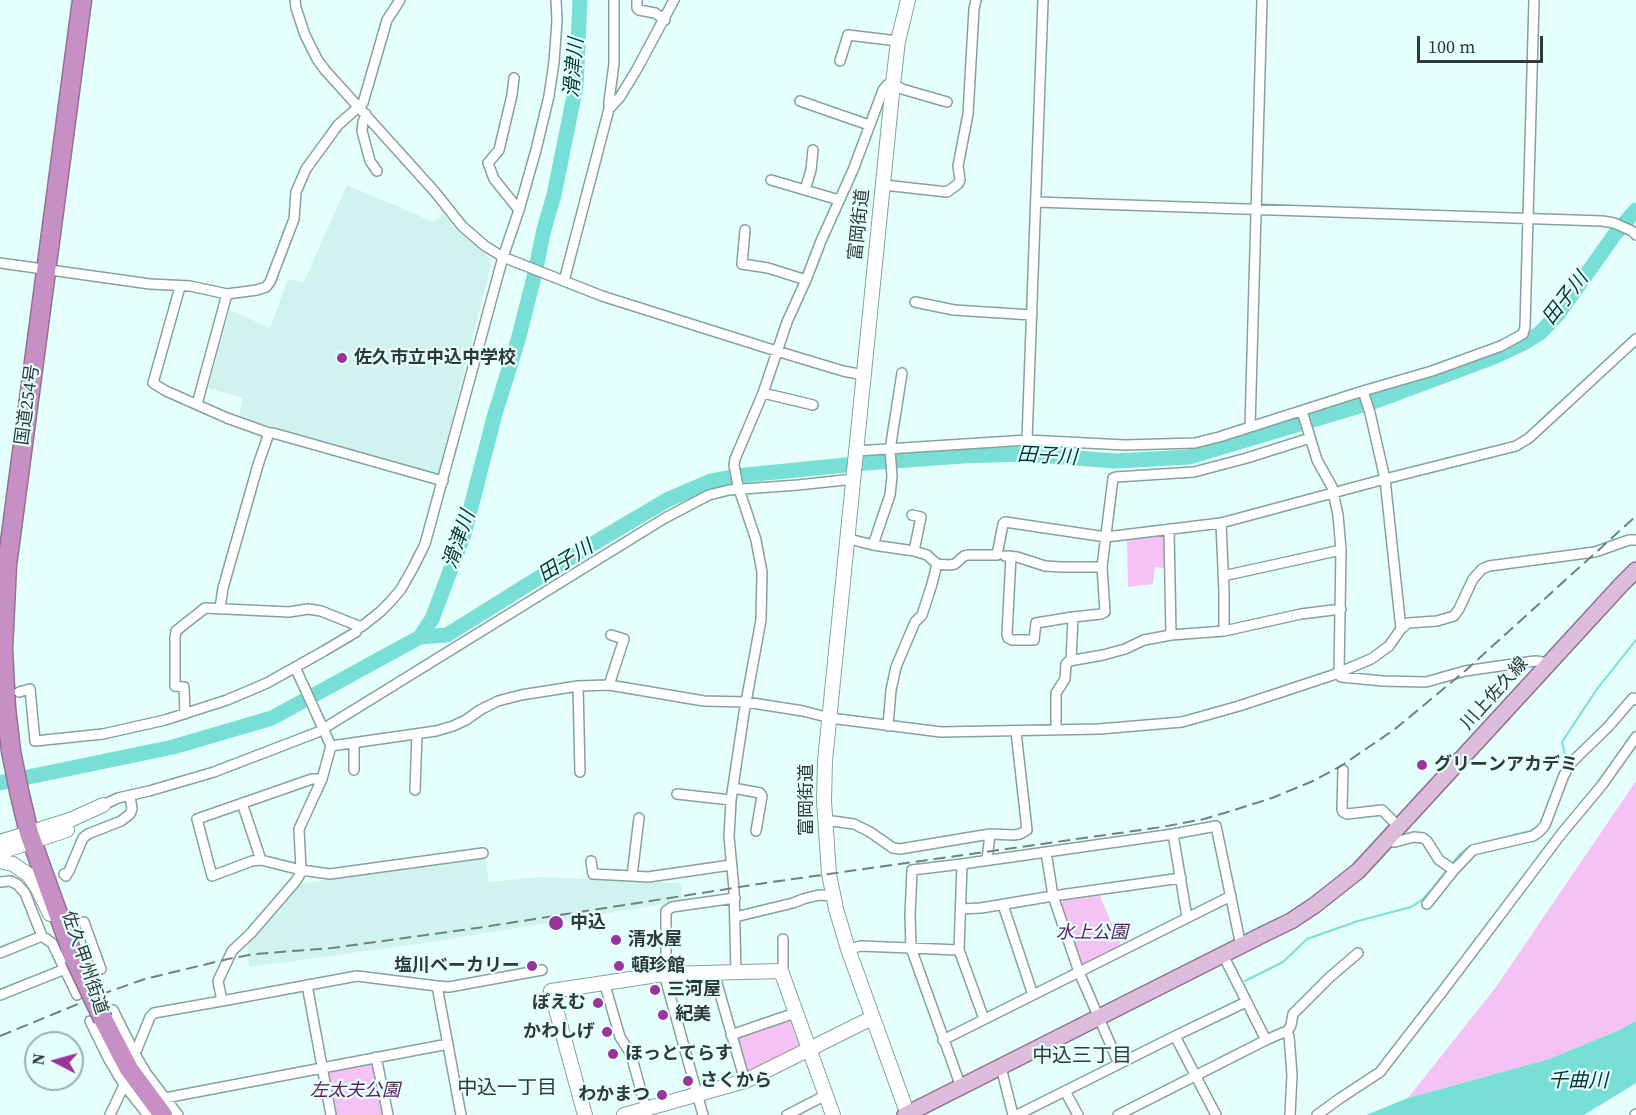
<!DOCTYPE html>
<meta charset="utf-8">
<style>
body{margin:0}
#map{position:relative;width:1636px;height:1115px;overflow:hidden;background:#e4fffc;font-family:"Source Serif 4",serif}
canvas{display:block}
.north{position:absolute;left:24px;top:1031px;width:60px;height:60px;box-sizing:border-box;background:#e4fffc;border:2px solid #9cb0ae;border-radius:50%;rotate:276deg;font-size:16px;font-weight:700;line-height:24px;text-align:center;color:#2f3938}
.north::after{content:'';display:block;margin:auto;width:21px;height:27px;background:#99349a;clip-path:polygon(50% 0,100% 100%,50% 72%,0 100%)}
.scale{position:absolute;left:1417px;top:36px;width:126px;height:27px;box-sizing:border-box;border:3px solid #2f3938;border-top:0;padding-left:8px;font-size:18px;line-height:21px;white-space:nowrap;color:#2f3938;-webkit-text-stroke:4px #e4fffc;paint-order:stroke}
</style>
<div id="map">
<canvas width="1636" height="1115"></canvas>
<div class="north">N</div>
<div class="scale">100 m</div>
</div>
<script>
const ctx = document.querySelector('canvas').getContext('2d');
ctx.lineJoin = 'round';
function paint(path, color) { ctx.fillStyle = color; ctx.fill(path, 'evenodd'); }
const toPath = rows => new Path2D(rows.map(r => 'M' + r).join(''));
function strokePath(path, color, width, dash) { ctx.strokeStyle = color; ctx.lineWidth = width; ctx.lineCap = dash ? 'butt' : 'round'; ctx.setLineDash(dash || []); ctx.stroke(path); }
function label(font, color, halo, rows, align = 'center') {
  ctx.font = font + ' "Source Serif 4","Noto Sans JP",serif'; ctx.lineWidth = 4.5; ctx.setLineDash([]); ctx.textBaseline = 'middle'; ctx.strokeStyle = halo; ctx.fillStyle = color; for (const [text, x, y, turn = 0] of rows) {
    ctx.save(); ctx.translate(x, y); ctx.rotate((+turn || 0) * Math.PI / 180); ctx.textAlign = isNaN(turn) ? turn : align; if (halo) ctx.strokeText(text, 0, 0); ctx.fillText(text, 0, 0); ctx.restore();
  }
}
const built = toPath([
 [347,185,434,222,444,213,452,226,492,260,438,476,239,417,243,398,208,388,230,310,270,328,288,279,304,282],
 [485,856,489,882,541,877,647,882,681,883,683,901,417,944,249,967,247,941,299,884]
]);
const green = toPath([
 [1160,535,1164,537,1166,568,1155,567,1153,584,1128,587,1127,538],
 [1636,781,1636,1021,1617,1031,1549,1059,1408,1098,1496,987],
 [1100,896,1121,946,1081,966,1061,905,1064,900],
 [793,1018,802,1043,798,1049,748,1075,736,1040,739,1036],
 [372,1061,375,1064,385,1115,336,1115,327,1074,330,1069]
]);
const water = toPath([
 [1636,1021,1636,1083,1584,1115,1366,1115,1408,1098,1549,1059,1617,1031]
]);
const stream = toPath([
 [1565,765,1567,762,1562,742,1597,689,1636,640],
 [1452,864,1459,855,1470,846,1534,830,1539,825],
 [1245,981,1283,962,1307,939,1358,921,1411,907,1422,900,1432,889,1448,868]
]);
const river = toPath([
 [420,637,447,635,596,542,667,500,711,481,746,475,866,463,963,456,1024,454,1115,461,1189,457,1376,401,1494,357,1524,343,1540,333,1559,313,1615,234,1636,210],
 [0,783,173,747,272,718,420,637,432,619,464,534,495,414,518,340,535,273,544,229,554,195,576,86,580,0]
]);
const street = toPath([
 [295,0,296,8,305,35,317,59,325,70,435,192,462,226,485,246,503,257,602,296,770,349,843,371,864,375],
 [637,0,637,8,639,10,655,13,665,20],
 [840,61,848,35,898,41],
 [514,78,512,95,499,150,488,163,494,179,519,210],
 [800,101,869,125],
 [609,109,620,97,637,69,674,0],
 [366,114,363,122,362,131,370,161,377,171],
 [771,180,839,200],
 [884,185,947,192,958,184,960,180,958,166,968,114,974,9,976,0],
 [805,190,811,170,813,150],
 [1036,202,1602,221,1614,223,1632,231,1636,235],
 [745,230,742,264,768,268,806,280],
 [0,263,150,284,190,286,227,294],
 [564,281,609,109,609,101,614,64,614,0],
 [180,287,153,383,166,391,227,418,269,433,273,433,443,481],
 [915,302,954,310,1032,315],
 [1363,391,1370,413,1385,479,1401,629],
 [763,393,813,405],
 [197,404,227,294,257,290,266,287,270,282,294,219,296,192,306,169,338,125,363,103,387,20,400,0],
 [1302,411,1317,460,1332,487,1338,515,1341,550,1339,673,1341,677,1383,681,1426,682,1465,671,1527,662,1536,661,1542,662,1548,665],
 [1250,427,1262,0],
 [1027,440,1043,0],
 [856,451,1027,440,1125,445,1195,443,1219,437,1363,391,1432,371,1501,346,1523,334,1525,327,1534,0],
 [912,515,921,517,914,551],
 [1221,523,1224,592,1224,631],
 [1169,529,1171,635,1224,631,1301,614,1341,609],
 [849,539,873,545,914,551,927,555,937,564,949,565,955,564,964,556,968,555,997,555,1003,524,1005,522,1106,537,1221,523,1385,479,1516,446,1529,438,1636,339],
 [873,545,890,495,892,476,890,450,902,373],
 [1005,556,1017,557,1045,566,1061,567,1102,567],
 [1011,556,1007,634,1008,638,1012,640,1034,640,1036,623,1073,617],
 [1223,576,1341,550],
 [220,608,223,588,258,465,269,433],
 [1071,661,1073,617,1101,614,1105,612,1102,567,1113,478,1116,477,1194,472,1247,458,1310,438],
 [295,667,331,746,322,779,299,829,301,870,330,874,483,853],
 [609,685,624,639,611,635],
 [578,686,580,772],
 [19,692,30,689,35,741,103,734,165,720,227,700,267,683,324,651,356,632,358,627],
 [185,714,184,687,175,686,175,637,176,631,205,608,289,612,308,609,321,611,361,627,380,612,391,601,401,589,413,568,425,544,503,257,519,210,536,150,549,96,554,62,557,21,556,0],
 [888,726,891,690,896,667,915,622,922,615,932,584,937,564],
 [1056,729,1056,693,1065,679,1066,664,1069,661,1103,655,1125,649,1144,640,1171,635],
 [331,746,436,731,453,726,466,720,480,710,498,701,521,695,578,686,609,685,704,701,746,702,803,711,830,718,941,732,1099,729,1182,722,1239,706,1333,675,1371,659,1389,646,1401,629,1408,623,1437,621,1454,616,1459,609,1473,579,1482,569,1489,566,1595,552,1629,540,1636,540],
 [354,770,354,743],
 [1343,770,1342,809,1343,812,1347,814,1382,810,1399,827],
 [322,779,312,779,197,819,212,876,252,861,261,860,301,870,299,876,295,882,251,933,232,951,218,981,222,1001,154,1013,150,1017,135,1054,146,1073,165,1098,448,1044],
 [733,788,760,793,762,796,756,831],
 [415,790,417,734],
 [677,794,731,800],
 [242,803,261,860],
 [103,805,118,798,149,791,214,772,318,732,665,518,709,495,729,490,798,485,854,479],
 [639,818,632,876,648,877,731,865],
 [825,820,854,824,870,832,893,848,900,849,990,834,1014,835,1020,834,1027,830,1016,732],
 [1173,834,1187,917],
 [1387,841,1395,842,1414,837,1423,838,1427,841,1439,860,1454,870],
 [1046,852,1053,896,1079,972,1119,1064],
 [987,860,990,834],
 [591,861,593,874,632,876],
 [64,874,66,876,69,871,83,838,88,834,121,821,130,814,132,809,130,796],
 [0,882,11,881,18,885,25,893,42,936,52,943,77,995],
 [1427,904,1454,870,1473,850,1533,836,1540,831,1545,825,1564,775,1572,762,1608,727,1633,698,1636,700],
 [1003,905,1033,995],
 [961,909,981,908,1053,896,1181,878],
 [735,917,793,903,803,899,819,895,832,896],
 [84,922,101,969],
 [848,949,861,946,959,950],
 [0,953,42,936],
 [1223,955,1266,1040],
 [781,971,783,966,783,939],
 [714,973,745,1081],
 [736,973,734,889,729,837,731,800,744,713,761,620,762,572,756,540,738,486,734,465,735,459,763,393,787,322,806,280,821,241,853,170,883,90,887,85,893,84,902,89,947,102],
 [604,982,620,1037,629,1051,632,1058,647,1113],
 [307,985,331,1115],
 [0,995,65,969],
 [222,1001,357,976,437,986],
 [113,1010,135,1054,135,1056],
 [984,1019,959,950,962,864,1173,834,1216,826,1241,946],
 [90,1021,108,1058,124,1085,148,1115],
 [1287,1032,1291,1025,1293,1014,1330,977,1358,953],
 [731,1035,795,1013],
 [1175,1036,1216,1115],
 [943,1040,1231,896],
 [376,1057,388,1115],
 [1001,1067,1013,1115],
 [961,1087,911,948,910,915,912,870,962,864],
 [1065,1091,1078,1115],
 [165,1098,178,1115],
 [110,1115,126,1081],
 [461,1115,437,986,449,987,542,970],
 [703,1115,664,974,666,952,666,911,672,907,735,898],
 [787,1115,826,1095],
 [1017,1115,1175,1036,1246,1002],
 [1118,1115,1266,1040,1282,1033,1287,1032,1289,1036,1292,1075,1290,1115],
 [1317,1115,1339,1099,1380,1072,1445,988,1562,833,1602,785,1636,737],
 [1635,1115,1636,1114]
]);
const secondary = toPath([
 [908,0,898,41,893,84,825,761,824,801,829,874,836,909,848,949,908,1115],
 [0,842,70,820,103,805],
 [0,852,67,830],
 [0,861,13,864,29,875,38,889,50,914],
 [585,1115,551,991,664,974,781,971,833,1115],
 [624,1115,745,1081,872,1018]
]);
const primary = toPath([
 [905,1115,1266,933,1291,921,1315,905,1358,871,1372,856,1621,585,1636,570]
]);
const highway = toPath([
 [74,958,29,833,19,791,11,751,6,708,3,649,7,565,82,0],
 [103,1019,129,1069,163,1115]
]);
const rail = toPath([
 [0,1036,105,993,145,979,228,959,255,954,332,948,477,928,772,882,1162,827,1204,819,1231,811,1272,798,1313,781,1341,766,1395,729,1465,671,1636,516]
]);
const highwayBridge = toPath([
 [74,958,103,1019]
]);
const markers = [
 [342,358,6,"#99349a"],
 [1422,765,6,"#99349a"],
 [556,923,8,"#99349a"],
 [616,940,6,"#99349a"],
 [532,966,6,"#99349a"],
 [619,966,6,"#99349a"],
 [655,990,6,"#99349a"],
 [598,1003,6,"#99349a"],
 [663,1015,6,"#99349a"],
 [607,1032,6,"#99349a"],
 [613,1054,6,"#99349a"],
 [688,1081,6,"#99349a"],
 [662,1095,6,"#99349a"]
];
const streetNames = [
 ["富岡街道",860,225,-84],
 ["国道254号",28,405,-82],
 ["川上佐久線",1495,694,-48],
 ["富岡街道",807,800,-90],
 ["佐久甲州街道",84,963,71]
];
const poiNames = [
 ["佐久市立中込中学校",354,358],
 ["グリーンアカデミ",1434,765],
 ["中込",570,923],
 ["清水屋",628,940],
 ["塩川ベーカリー",520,966,"right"],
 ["頓珍館",631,966],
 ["三河屋",667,990],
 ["ぽえむ",586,1003,"right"],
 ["紀美",675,1015],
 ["かわしげ",595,1032,"right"],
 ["ほっとてらす",625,1054],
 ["さくから",700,1081],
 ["わかまつ",650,1095,"right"]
];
const parkNames = [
 ["水上公園",1092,933],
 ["左太夫公園",355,1091]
];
const waterNames = [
 ["滑津川",575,68,-85],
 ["田子川",1566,299,-52],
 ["田子川",1047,457,3],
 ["滑津川",460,540,-71],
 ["田子川",566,562,-32],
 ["千曲川",1578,1082]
];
const neighbourhoodNames = [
 ["中込三丁目",1082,1057],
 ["中込一丁目",507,1089]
];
paint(built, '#d0f3ef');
paint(green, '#f6c1f4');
paint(water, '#78dfd7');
strokePath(stream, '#78dfd7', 2);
strokePath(river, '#78dfd7', 15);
strokePath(street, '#88a19e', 12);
strokePath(secondary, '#88a19e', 16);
strokePath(primary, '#927294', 18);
strokePath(highway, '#927294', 21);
strokePath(street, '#fff', 9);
strokePath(secondary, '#fff', 14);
strokePath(primary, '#ddbcdc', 15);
strokePath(highway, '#c790c5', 18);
strokePath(rail, '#71817f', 2, [12, 6]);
strokePath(highwayBridge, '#927294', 21, []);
strokePath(highwayBridge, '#c790c5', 18);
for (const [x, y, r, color] of markers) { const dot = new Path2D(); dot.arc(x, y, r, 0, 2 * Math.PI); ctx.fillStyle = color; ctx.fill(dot); strokePath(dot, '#e4fffc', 2); }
label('18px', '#2f3938', '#e4fffc', streetNames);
label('bold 18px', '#2f3938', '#e4fffc', poiNames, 'left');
label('italic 18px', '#5c1b5d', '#e4fffc', parkNames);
label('italic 20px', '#033734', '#e4fffc', waterNames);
label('20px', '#2f3938', '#e4fffc', neighbourhoodNames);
</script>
